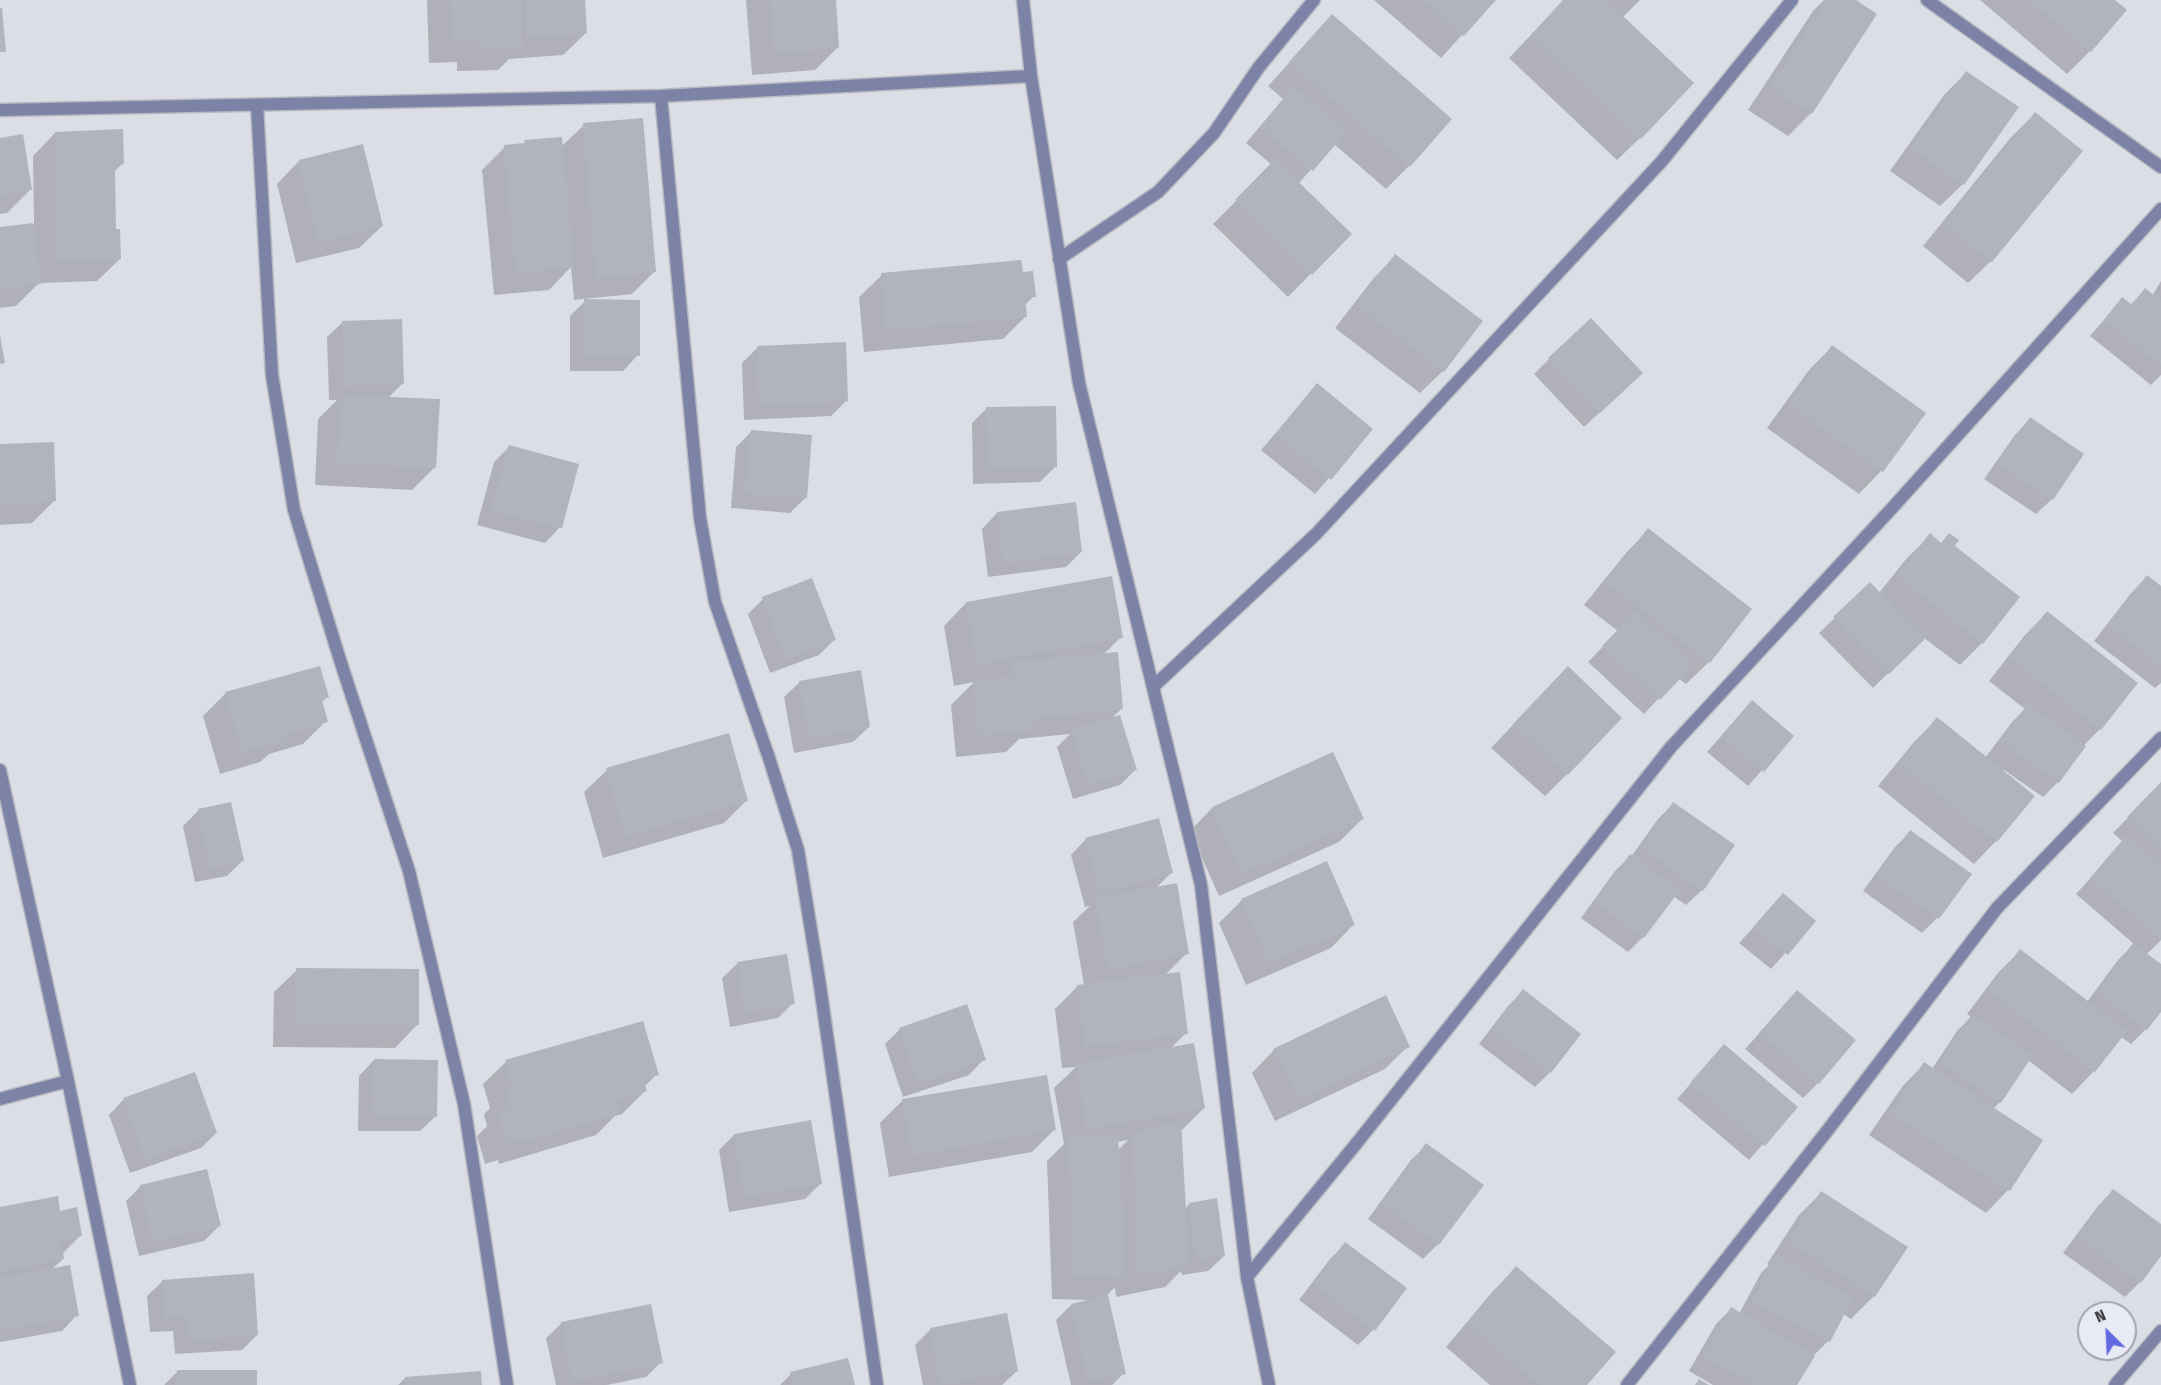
<!DOCTYPE html>
<style>
body{margin:0}
#map{position:relative;width:2161px;height:1385px;overflow:hidden;background:#dcdee6;font-family:"Fira Sans Condensed",sans-serif}
canvas{display:block}
.north{position:absolute;left:2077px;top:1301px;width:60px;height:60px;box-sizing:border-box;background:#e9ebf4;border:2px solid #a3a4ab;border-radius:50%;rotate:336deg;font-size:16px;font-weight:700;line-height:24px;text-align:center;color:#3a3a3e}
.north::after{content:'';display:block;margin:auto;width:21px;height:27px;background:#6368e1;clip-path:polygon(50% 0,100% 100%,50% 72%,0 100%)}
</style>
<div id="map">
<canvas width="2161" height="1385"></canvas>
<div class="north">N</div>
</div>
<script>
const ctx = document.querySelector('canvas').getContext('2d');
ctx.lineJoin = 'round';
function paint(path, color) { ctx.fillStyle = color; ctx.fill(path, 'evenodd'); }
const toPath = rows => new Path2D(rows.map(r => 'M' + r).join(''));
function strokePath(path, color, width, dash) { ctx.strokeStyle = color; ctx.lineWidth = width; ctx.lineCap = dash ? 'butt' : 'round'; ctx.setLineDash(dash || []); ctx.stroke(path); }
const shadow = toPath([
 [427,0,583,0,586,33,563,55,509,59,498,70,457,71,457,62,429,63],
 [746,0,834,0,838,47,815,70,752,75],
 [1374,0,1494,0,1441,58],
 [1564,0,1640,0,1623,17,1640,138,1617,160,1509,58],
 [1824,0,1853,0,1811,113,1788,136,1748,110,1813,11],
 [1980,0,2112,0,2090,51,2067,74],
 [1332,16,1409,166,1386,189,1334,144,1298,184,1350,234,1288,297,1213,224,1272,165,1246,143,1283,99,1268,86],
 [1966,73,1963,184,1940,206,1890,171,1944,95],
 [2035,114,1991,261,1968,283,1923,246,2012,136],
 [584,125,654,272,632,294,574,300,571,267,549,290,494,295,482,170,505,147,522,145,525,142,561,147],
 [55,133,122,164,114,172,115,230,120,259,97,281,39,283,16,306,0,308,0,229,34,224,33,156],
 [0,139,30,190,7,213,0,214],
 [299,161,382,226,359,248,296,263,277,184],
 [1395,256,1443,371,1420,393,1335,328,1373,279],
 [1022,274,1034,296,1024,306,1025,317,1003,339,864,352,859,297,882,275],
 [2161,281,2161,375,2151,385,2090,336,2122,299,2130,305,2145,290,2152,296],
 [585,301,638,355,623,371,570,371,570,316],
 [343,322,402,384,388,398,435,467,412,490,315,485,318,419,337,400,329,400,327,337],
 [1832,347,1924,413,1881,471,1859,494,1767,428,1809,370],
 [757,348,846,401,831,416,744,420,742,363],
 [1549,359,1626,388,1584,427,1534,374],
 [1317,385,1371,430,1315,494,1261,450],
 [987,408,1055,467,1040,482,973,484,972,423],
 [2030,419,2052,499,2036,514,1984,479,2015,435],
 [751,432,806,497,790,513,731,508,736,447],
 [0,446,55,500,32,523,0,525],
 [509,447,560,527,545,543,477,525,494,462],
 [997,513,1081,552,1066,567,988,577,982,529],
 [1648,530,1709,662,1686,684,1678,678,1644,714,1588,662,1618,631,1584,605,1626,553],
 [1949,535,1982,643,1960,665,1924,638,1873,688,1819,633,1870,584,1879,593,1907,558,1930,536,1940,544],
 [2147,577,2161,588,2161,683,2155,688,2094,641,2132,592],
 [763,599,834,640,819,655,770,673,748,614],
 [966,603,1121,637,1104,654,1121,709,1110,720,1135,770,1120,785,1073,799,1057,747,1070,734,1019,739,1006,752,956,757,951,705,974,682,954,686,944,626],
 [2047,613,2100,729,2083,746,2058,782,2043,797,2004,770,1996,841,1974,864,1878,786,1914,742,1937,719,1985,758,2013,721,2025,709,1989,681,2025,635],
 [800,682,869,727,853,742,794,753,784,697],
 [1545,691,1567,774,1545,796,1491,748],
 [226,693,327,697,321,703,326,721,303,744,269,754,260,762,220,774,203,716],
 [1752,702,1792,736,1748,786,1707,752],
 [607,770,747,800,724,823,603,858,584,792],
 [2161,784,2161,940,2146,955,2161,966,2161,1009,2146,1029,2131,1044,2121,1037,2094,1071,2072,1094,2028,1060,2000,1102,1993,1109,2041,1141,2008,1190,1986,1213,1869,1135,1902,1087,1924,1064,1932,1069,1957,1031,1971,1017,1967,1014,1998,973,2020,951,2087,1002,2118,960,2134,944,2076,894,2123,842,2113,833],
 [1673,804,1702,890,1686,905,1673,896,1643,937,1628,952,1581,918,1615,871,1630,856,1631,857,1658,819],
 [1212,808,1362,819,1339,842,1219,896,1190,831],
 [199,810,242,861,227,876,195,882,183,826],
 [1910,832,1970,874,1937,918,1922,933,1863,891,1895,847],
 [1086,839,1172,872,1156,888,1187,953,1165,975,1186,1033,1170,1049,1204,1108,1181,1131,1185,1209,1189,1204,1224,1256,1208,1271,1182,1275,1181,1271,1165,1287,1116,1297,1115,1287,1106,1296,1124,1373,1112,1385,1071,1385,1056,1320,1071,1305,1088,1300,1052,1299,1047,1161,1064,1144,1054,1088,1076,1067,1062,1068,1055,1009,1078,986,1084,985,1073,922,1090,906,1085,907,1071,855],
 [1128,1140,1117,1151,1117,1142],
 [1783,895,1814,921,1771,969,1739,943],
 [1242,900,1353,925,1331,948,1246,985,1219,923],
 [738,963,793,1003,778,1018,730,1027,722,978],
 [297,970,417,1025,395,1048,273,1047,274,992],
 [1523,991,1550,1072,1535,1087,1479,1044,1508,1006],
 [1797,992,1818,1083,1803,1098,1745,1049],
 [900,1029,984,1059,969,1075,903,1097,885,1044],
 [1408,1046,1385,1069,1275,1121,1252,1073,1274,1050],
 [1724,1046,1796,1107,1749,1160,1677,1099],
 [374,1060,436,1116,420,1131,358,1131,359,1076],
 [506,1062,657,1074,644,1087,645,1091,622,1114,615,1116,596,1135,499,1164,498,1160,485,1164,477,1136,487,1126,484,1114,490,1108,483,1084],
 [124,1099,216,1133,201,1148,130,1173,109,1115],
 [903,1100,1055,1129,1032,1152,889,1177,880,1123],
 [734,1135,820,1184,805,1199,729,1212,719,1150],
 [1427,1145,1438,1244,1423,1259,1368,1219,1411,1160],
 [141,1186,219,1226,204,1241,139,1256,126,1201],
 [2113,1190,2161,1226,2161,1253,2140,1282,2125,1297,2063,1253,2098,1206],
 [1821,1193,1906,1247,1874,1296,1851,1319,1843,1314,1828,1341,1813,1356,1795,1385,1713,1385,1689,1371,1716,1324,1731,1309,1739,1314,1761,1273,1769,1265,1767,1264,1799,1215],
 [0,1209,59,1212,81,1235,62,1254,63,1259,51,1270,77,1315,62,1331,0,1342],
 [1345,1244,1373,1330,1358,1345,1299,1300,1330,1259],
 [1516,1268,1585,1385,1490,1385,1446,1347,1493,1291],
 [163,1281,257,1335,242,1350,175,1354,173,1331,150,1332,147,1296],
 [562,1323,661,1362,646,1377,607,1385,556,1385,546,1338],
 [931,1329,1017,1371,1002,1385,923,1385,915,1345],
 [177,1372,256,1385,164,1385],
 [791,1374,853,1385,780,1385],
 [405,1378,480,1385,398,1385]
]);
const building = toPath([
 [450,0,521,0,522,48,479,49,479,40,452,41],
 [525,0,585,0,587,33,528,37],
 [770,0,836,0,839,48,775,53],
 [1423,0,1496,0,1464,36],
 [1563,0,1606,0,1694,83,1641,139,1531,35],
 [1827,0,1856,0,1877,14,1812,114,1770,87],
 [2029,0,2115,0,2127,10,2091,52],
 [0,8,2,8,6,52,0,52],
 [1332,14,1452,119,1410,167,1289,62],
 [1966,71,2019,107,1964,185,1911,148],
 [1294,87,1347,131,1313,171,1260,127],
 [2035,112,2083,151,1992,262,1944,223],
 [643,118,656,272,596,278,583,123],
 [123,129,124,164,115,165,116,229,120,229,121,259,58,261,55,132],
 [23,134,32,190,0,195,0,138],
 [562,137,573,267,516,273,504,145,525,143,524,140],
 [363,144,383,226,318,242,299,160],
 [1275,159,1352,234,1312,275,1235,200],
 [33,223,41,284,0,289,0,227],
 [1395,254,1483,321,1444,372,1356,305],
 [1021,260,1023,272,1033,271,1036,297,1025,297,1027,317,886,330,881,273],
 [2145,288,2161,301,2161,366,2104,320,2122,297,2132,305],
 [584,299,640,300,640,356,584,356],
 [1591,318,1643,373,1600,413,1548,358],
 [402,319,404,384,344,386,342,321],
 [0,335,5,363,0,364],
 [846,342,848,401,759,405,757,346],
 [1832,345,1926,413,1883,472,1789,405],
 [1317,383,1373,429,1331,480,1275,434],
 [341,395,440,399,436,468,337,463],
 [1056,406,1057,467,987,469,986,407],
 [2030,417,2084,454,2053,500,1998,463],
 [751,430,812,435,807,498,745,493],
 [54,442,56,501,0,504,0,444],
 [509,445,579,464,562,528,491,510],
 [1076,502,1082,552,1003,563,997,512],
 [1648,528,1752,609,1710,663,1606,582],
 [1930,533,1941,543,1949,533,1959,540,1955,546,2020,597,1983,644,1897,575],
 [2147,575,2161,586,2161,666,2108,625],
 [1112,576,1123,638,977,664,966,602],
 [812,578,836,640,785,659,762,597],
 [1870,582,1925,639,1889,674,1833,617],
 [1636,611,1693,665,1660,700,1602,646],
 [2047,611,2138,683,2101,730,2010,657],
 [1118,652,1123,709,1029,719,1031,730,978,735,973,681,1013,677,1012,662],
 [320,666,329,697,322,700,328,722,283,735,285,740,242,752,225,692],
 [1568,666,1622,718,1568,775,1513,724],
 [861,670,870,727,809,738,799,681],
 [1752,700,1794,736,1764,772,1721,736],
 [2028,704,2086,746,2059,783,2000,741],
 [1120,715,1137,770,1088,785,1072,730],
 [1937,717,2035,796,1997,842,1899,763],
 [729,733,748,801,625,836,606,768],
 [1333,752,1364,819,1242,874,1212,807],
 [2161,782,2161,849,2127,817],
 [231,802,244,861,210,868,198,809],
 [1673,802,1735,845,1703,891,1641,848],
 [1159,818,1173,873,1100,893,1085,838],
 [1910,830,1972,874,1939,919,1877,875],
 [2126,836,2161,866,2161,939,2090,878],
 [1630,854,1680,890,1644,938,1595,902],
 [1327,861,1355,925,1269,963,1241,899],
 [1177,883,1189,954,1108,969,1095,898],
 [1783,893,1816,921,1788,955,1753,927],
 [2133,943,2161,964,2161,1012,2147,1030,2097,992],
 [2020,949,2127,1031,2095,1072,1988,990],
 [787,954,795,1004,745,1012,737,962],
 [296,968,419,969,419,1025,295,1025],
 [1180,972,1188,1034,1085,1046,1077,985],
 [1523,989,1581,1034,1551,1073,1493,1029],
 [1797,990,1856,1040,1819,1084,1759,1033],
 [1386,995,1410,1047,1298,1099,1273,1049],
 [967,1004,986,1060,918,1083,899,1028],
 [1972,1014,2033,1055,2001,1103,1940,1062],
 [643,1021,659,1075,643,1079,647,1091,617,1100,620,1113,522,1142,521,1138,507,1142,499,1112,511,1109,506,1090,513,1088,505,1060],
 [1194,1043,1205,1108,1087,1129,1076,1064],
 [1724,1044,1798,1107,1765,1146,1690,1083],
 [374,1059,438,1060,437,1117,373,1116],
 [1924,1062,2043,1140,2010,1191,1891,1112],
 [195,1072,217,1133,145,1159,123,1098],
 [1047,1075,1056,1130,912,1155,902,1099],
 [811,1120,822,1184,744,1197,734,1134],
 [1181,1121,1189,1265,1138,1275,1133,1133],
 [1118,1134,1126,1278,1074,1277,1069,1137],
 [1426,1143,1484,1185,1439,1245,1382,1203],
 [207,1169,221,1226,153,1242,140,1185],
 [2113,1189,2161,1224,2161,1256,2141,1283,2077,1237],
 [1821,1191,1908,1247,1875,1297,1788,1241],
 [58,1196,60,1211,77,1207,82,1236,61,1240,64,1259,0,1272,0,1207],
 [1217,1198,1225,1256,1196,1260,1189,1203],
 [1345,1242,1407,1288,1375,1331,1313,1284],
 [1776,1256,1854,1296,1830,1342,1752,1302],
 [70,1265,79,1316,0,1330,0,1278],
 [1516,1266,1616,1352,1587,1385,1539,1385,1467,1323],
 [254,1273,258,1335,189,1340,188,1316,164,1318,162,1280],
 [1108,1295,1126,1374,1088,1382,1071,1304],
 [651,1304,663,1363,572,1381,561,1322],
 [1731,1307,1815,1356,1797,1385,1754,1385,1703,1355],
 [1007,1313,1018,1371,940,1385,930,1328],
 [848,1358,855,1385,793,1385,790,1372],
 [177,1370,257,1370,257,1385,177,1385],
 [481,1371,482,1385,405,1385,405,1377],
 [1699,1379,1709,1385,1695,1385]
]);
const street = toPath([
 [1023,0,1031,76,1079,383,1201,885,1247,1277,1269,1385],
 [1927,0,2161,167],
 [661,96,700,518,715,602,769,758,798,850,819,979,877,1385],
 [257,105,272,375,294,510,340,660,409,871,464,1104,507,1385],
 [0,110,661,96,1031,76],
 [1059,259,1158,192,1214,133,1259,67,1314,0],
 [1154,686,1316,534,1662,161,1792,0],
 [0,770,68,1081,130,1385],
 [0,1099,68,1081],
 [1247,1277,1356,1144,1671,747,1894,506,2161,209],
 [1627,1385,1827,1131,1997,908,2161,738],
 [2115,1385,2161,1331]
]);
paint(shadow, '#0003');
paint(building, '#b2b4bd');
strokePath(street, '#b8bac1', 15);
strokePath(street, '#7d83a7', 12);
</script>
